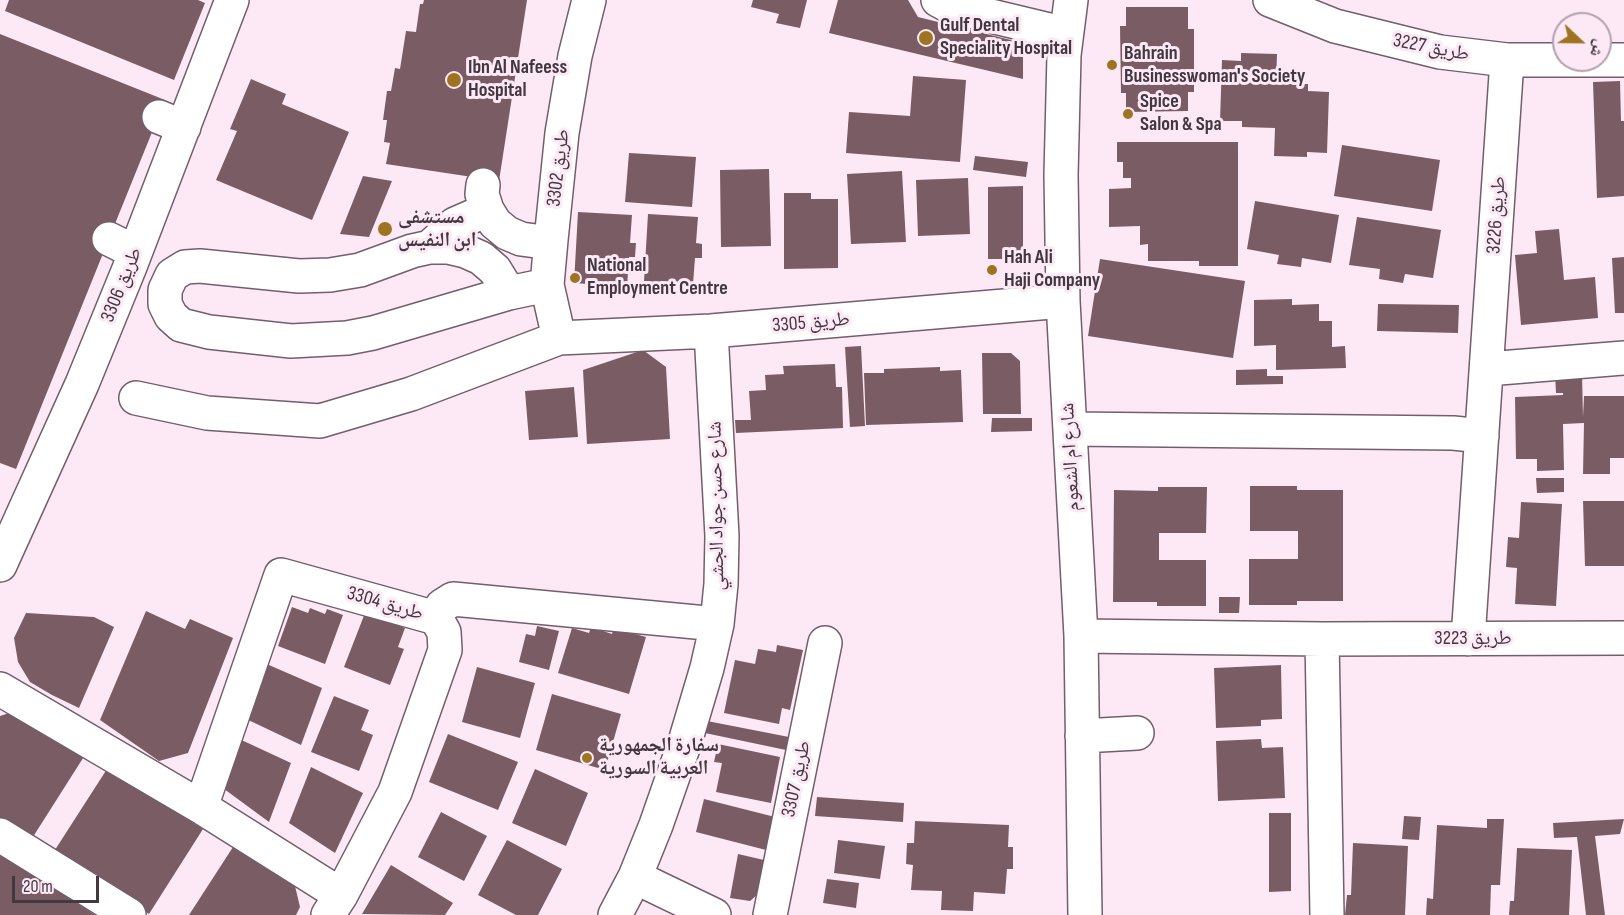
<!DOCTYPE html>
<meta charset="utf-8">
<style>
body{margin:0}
#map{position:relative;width:1624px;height:915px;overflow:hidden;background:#fde9f6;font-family:"Sofia Sans Condensed","Noto Naskh Arabic",sans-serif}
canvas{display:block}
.north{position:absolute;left:1552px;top:12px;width:60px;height:60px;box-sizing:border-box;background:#fde9f6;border:2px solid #b2a2ad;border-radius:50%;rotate:112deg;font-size:16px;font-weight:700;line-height:24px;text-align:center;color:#42383f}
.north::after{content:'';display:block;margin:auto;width:21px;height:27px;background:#9e7423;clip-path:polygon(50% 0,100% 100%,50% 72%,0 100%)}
.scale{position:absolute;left:12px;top:876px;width:87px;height:27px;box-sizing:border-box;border:3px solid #42383f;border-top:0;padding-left:8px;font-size:18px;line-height:21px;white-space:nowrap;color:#42383f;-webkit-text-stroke:4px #fde9f6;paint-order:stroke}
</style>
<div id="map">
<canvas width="1624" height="915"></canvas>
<div class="north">ش</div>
<div class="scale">20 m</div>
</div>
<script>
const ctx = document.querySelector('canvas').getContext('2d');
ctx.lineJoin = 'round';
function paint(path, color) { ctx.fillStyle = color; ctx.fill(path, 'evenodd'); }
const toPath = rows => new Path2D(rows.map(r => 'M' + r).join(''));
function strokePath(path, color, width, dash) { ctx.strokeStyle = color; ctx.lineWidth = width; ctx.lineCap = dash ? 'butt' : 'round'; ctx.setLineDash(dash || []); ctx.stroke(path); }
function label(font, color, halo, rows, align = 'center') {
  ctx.font = font + ' "Sofia Sans Condensed","Noto Naskh Arabic",sans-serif'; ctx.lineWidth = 6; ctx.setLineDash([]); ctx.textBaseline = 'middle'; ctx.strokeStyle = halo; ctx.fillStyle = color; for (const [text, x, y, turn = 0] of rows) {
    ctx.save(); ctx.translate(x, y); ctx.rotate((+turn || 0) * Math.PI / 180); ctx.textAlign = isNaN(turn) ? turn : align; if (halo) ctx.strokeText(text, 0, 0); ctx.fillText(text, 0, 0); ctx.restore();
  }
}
const building = toPath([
 [9,0,198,0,205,3,174,80,5,11],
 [424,0,527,0,499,181,386,164,390,143,384,142,387,120,383,120,387,91,391,91,395,68,400,69,406,31,416,32,420,4,423,4],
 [753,0,807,0,800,28,776,23,779,14,751,7],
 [838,0,908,0,918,17,1023,43,1023,79,829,33],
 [1126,7,1188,7,1188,29,1194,29,1194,92,1188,92,1188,111,1126,112,1126,93,1121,93,1120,26,1126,26],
 [0,34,165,100,16,469,0,463],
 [1241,53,1277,54,1276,84,1308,84,1308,91,1329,92,1327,153,1307,152,1307,157,1274,156,1275,128,1242,127,1242,121,1220,121,1222,60,1241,61],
 [913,76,966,80,960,162,846,153,849,112,910,116],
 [251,79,286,94,282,104,349,132,312,220,216,180,237,131,230,129],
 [1620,81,1621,121,1624,121,1624,196,1597,198,1593,82],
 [1117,142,1238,142,1238,266,1199,266,1199,261,1148,261,1148,244,1140,245,1140,226,1109,227,1109,189,1131,188,1131,178,1123,178,1123,162,1117,162],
 [1342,145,1440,160,1432,211,1334,196],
 [629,153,696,157,692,207,625,202],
 [975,156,1028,162,1026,177,973,170],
 [769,169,771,246,721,247,720,170],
 [902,171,906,242,851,244,847,174],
 [363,176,392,181,369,237,340,234],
 [968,178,970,234,918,236,916,180],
 [1023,186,1023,259,988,259,988,187],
 [784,193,811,193,811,199,838,199,838,268,784,269],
 [1255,201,1339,215,1331,263,1302,258,1301,267,1277,264,1279,255,1247,249],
 [578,212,632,215,630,243,636,243,635,257,629,257,627,287,574,283],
 [648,214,698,217,696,243,702,244,702,258,695,258,693,284,644,281],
 [1357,217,1441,230,1433,278,1405,274,1403,283,1379,279,1380,269,1349,265],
 [1559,229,1564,280,1595,277,1598,318,1521,325,1515,255,1537,253,1535,231],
 [1624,257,1624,313,1615,313,1612,258],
 [1100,259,1245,281,1233,358,1088,336],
 [1292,299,1292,305,1319,304,1319,321,1332,321,1332,347,1345,346,1346,368,1276,370,1276,345,1254,346,1254,300],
 [1378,304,1459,305,1458,333,1377,331],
 [861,346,865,426,850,427,845,347],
 [643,350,666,367,670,439,587,444,583,370],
 [982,353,1011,353,1020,361,1021,414,983,414],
 [835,364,836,387,842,387,843,428,736,433,735,420,751,420,749,391,766,390,765,375,784,374,783,366],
 [940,367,940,371,961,370,963,422,866,425,864,373,884,373,884,369],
 [1267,369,1267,376,1283,376,1283,384,1236,385,1236,370],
 [1582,373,1583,417,1584,396,1624,396,1624,458,1610,458,1610,474,1583,474,1584,423,1563,424,1564,470,1537,471,1537,459,1516,459,1515,397,1563,395,1563,393,1556,393,1555,374],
 [574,387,578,437,529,440,525,391],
 [992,418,1032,418,1032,431,991,432],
 [1536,478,1564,478,1564,492,1537,493],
 [1250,486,1297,486,1297,490,1343,490,1343,601,1297,601,1297,605,1249,605,1249,559,1298,559,1298,531,1250,531],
 [1158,487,1207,487,1206,533,1159,533,1159,560,1206,560,1206,606,1157,606,1157,602,1113,602,1114,490,1158,491],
 [1583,501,1624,501,1624,566,1585,566],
 [1521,502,1562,504,1556,606,1515,604,1517,568,1506,567,1508,537,1519,538],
 [1219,597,1240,597,1239,613,1219,613],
 [292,607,308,613,310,608,325,614,327,609,343,615,325,664,278,646],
 [146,611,185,629,190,619,233,638,188,753,159,761,100,720],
 [26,613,94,617,114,627,79,708,52,695,30,682,18,662,14,638],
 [365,613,405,628,398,647,404,649,390,685,344,667],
 [537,626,559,631,549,670,519,662,526,634,535,636],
 [591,627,612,634,614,628,646,637,629,694,558,673,572,628,589,633],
 [777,645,803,650,790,710,782,708,779,724,724,713,735,660,755,664,758,649,776,652],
 [262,662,322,688,301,745,242,717],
 [1281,665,1282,719,1261,720,1261,726,1216,728,1214,668],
 [477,667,535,683,520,738,462,722],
 [552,694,621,714,605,770,536,750],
 [334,696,369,710,361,730,373,735,359,771,311,752],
 [15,711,85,755,31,840,0,820,0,716],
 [707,721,789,737,786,750,705,733],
 [448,734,518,762,498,810,429,782],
 [235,737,291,763,269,822,216,783],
 [1261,739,1262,748,1283,747,1285,798,1218,801,1216,741],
 [718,744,780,757,771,803,716,792,722,763,714,762],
 [311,767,363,793,335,853,289,823],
 [107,769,203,829,149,914,53,853],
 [535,769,588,793,566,846,512,823],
 [817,797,904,803,903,822,815,816],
 [704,799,775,817,766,850,696,832],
 [441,812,487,836,464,881,418,857],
 [1269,813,1291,813,1291,891,1269,892],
 [1404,816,1421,817,1419,840,1402,839],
 [1487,819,1504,819,1500,885,1491,885,1490,915,1426,915,1427,898,1433,899,1437,825,1487,828],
 [1624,819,1620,834,1595,836,1605,915,1586,915,1577,837,1554,838,1553,823],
 [915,821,1009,825,1008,847,1013,847,1013,869,1007,869,1005,894,974,892,973,911,941,910,942,891,911,890,913,865,906,864,907,843,914,843],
 [507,840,562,869,538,915,516,915,478,895],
 [838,840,885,846,880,879,834,873],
 [1353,843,1408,846,1405,915,1345,915,1347,895,1351,895],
 [233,847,295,886,300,907,296,915,189,915],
 [1517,848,1572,850,1569,915,1509,915,1510,901,1514,901],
 [0,853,95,915,0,915],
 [738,854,764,860,757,895,750,901,730,898],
 [391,865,453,903,445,915,362,914],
 [827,879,859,883,856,908,823,903]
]);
const minor = toPath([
 [938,0,949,6,1066,34],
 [1071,0,1064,55,1061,175,1063,301,1081,636,1085,915],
 [1270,0,1335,26,1440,52,1507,60,1597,60],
 [1600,60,1624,60],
 [159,117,184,127],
 [483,185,482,194,487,210,495,223,507,233,521,239,536,241,551,240],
 [109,239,135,252],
 [430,247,455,224,487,210],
 [509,293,495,270,481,258,465,251,448,247,430,247,412,251,360,270,330,275,299,276,200,266,185,267,172,275,165,290,165,304,171,316,181,325,209,332,291,341,347,338,373,333,509,293,547,285],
 [559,338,547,285,551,240,562,133,575,56,589,0],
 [1487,369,1624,358],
 [136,398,207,413,320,421,411,394,559,338,711,331,1063,301],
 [1070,429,1453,433,1482,436],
 [0,565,82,384,129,269,232,0],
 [436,618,442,606,453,599,717,624],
 [1081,636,1322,639,1624,638],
 [1322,639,1327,915],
 [1468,639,1507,60],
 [0,689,201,807,341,895],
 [1082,736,1137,733],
 [201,807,281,575,436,618,444,632,445,650,395,792,341,895,328,915],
 [0,835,129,915],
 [635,877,714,915],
 [615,915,635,877,656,825,685,742,707,668,717,624,721,584,722,536,711,331],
 [770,915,825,643]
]);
const markers = [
 [926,38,8,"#9e7423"],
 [1112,65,6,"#9e7423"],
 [454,80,8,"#9e7423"],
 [1128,114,6,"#9e7423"],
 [385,229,8,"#9e7423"],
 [992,270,6,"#9e7423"],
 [575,278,6,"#9e7423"],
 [587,758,6,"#9e7423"]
];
const poiNames = [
 ["Gulf Dental",940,26],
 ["Speciality Hospital",940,49],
 ["Bahrain",1124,54],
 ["Businesswoman's Society",1124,77],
 ["Ibn Al Nafeess",468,68],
 ["Hospital",468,91],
 ["Spice",1140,102],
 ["Salon & Spa",1140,125],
 ["مستشفى",398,218],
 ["ابن النفيس",398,241],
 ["Hah Ali",1004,258],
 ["Haji Company",1004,281],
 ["National",587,266],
 ["Employment Centre",587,289],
 ["سفارة الجمهورية",599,746],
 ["العربية السورية",599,769]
];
const streetNames = [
 ["طريق 3227",1431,48,11],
 ["طريق 3302",559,168,-83],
 ["طريق 3226",1497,215,-86],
 ["طريق 3306",122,285,-68],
 ["طريق 3305",811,323,-5],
 ["شارع ام الشعوم",1071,457,-93],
 ["شارع حسن جواد الجشي",717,506,-91],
 ["طريق 3304",385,604,16],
 ["طريق 3223",1473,639],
 ["طريق 3307",797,779,-78]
];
paint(building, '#7a5c65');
strokePath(minor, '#735e6c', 36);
strokePath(minor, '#fff', 33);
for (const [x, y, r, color] of markers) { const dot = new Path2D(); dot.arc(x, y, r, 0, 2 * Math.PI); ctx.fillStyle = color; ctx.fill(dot); strokePath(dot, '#fde9f6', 2); }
label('bold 20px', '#42383f', '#fde9f6', poiNames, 'left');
label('20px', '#42383f', '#fde9f6', streetNames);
</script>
